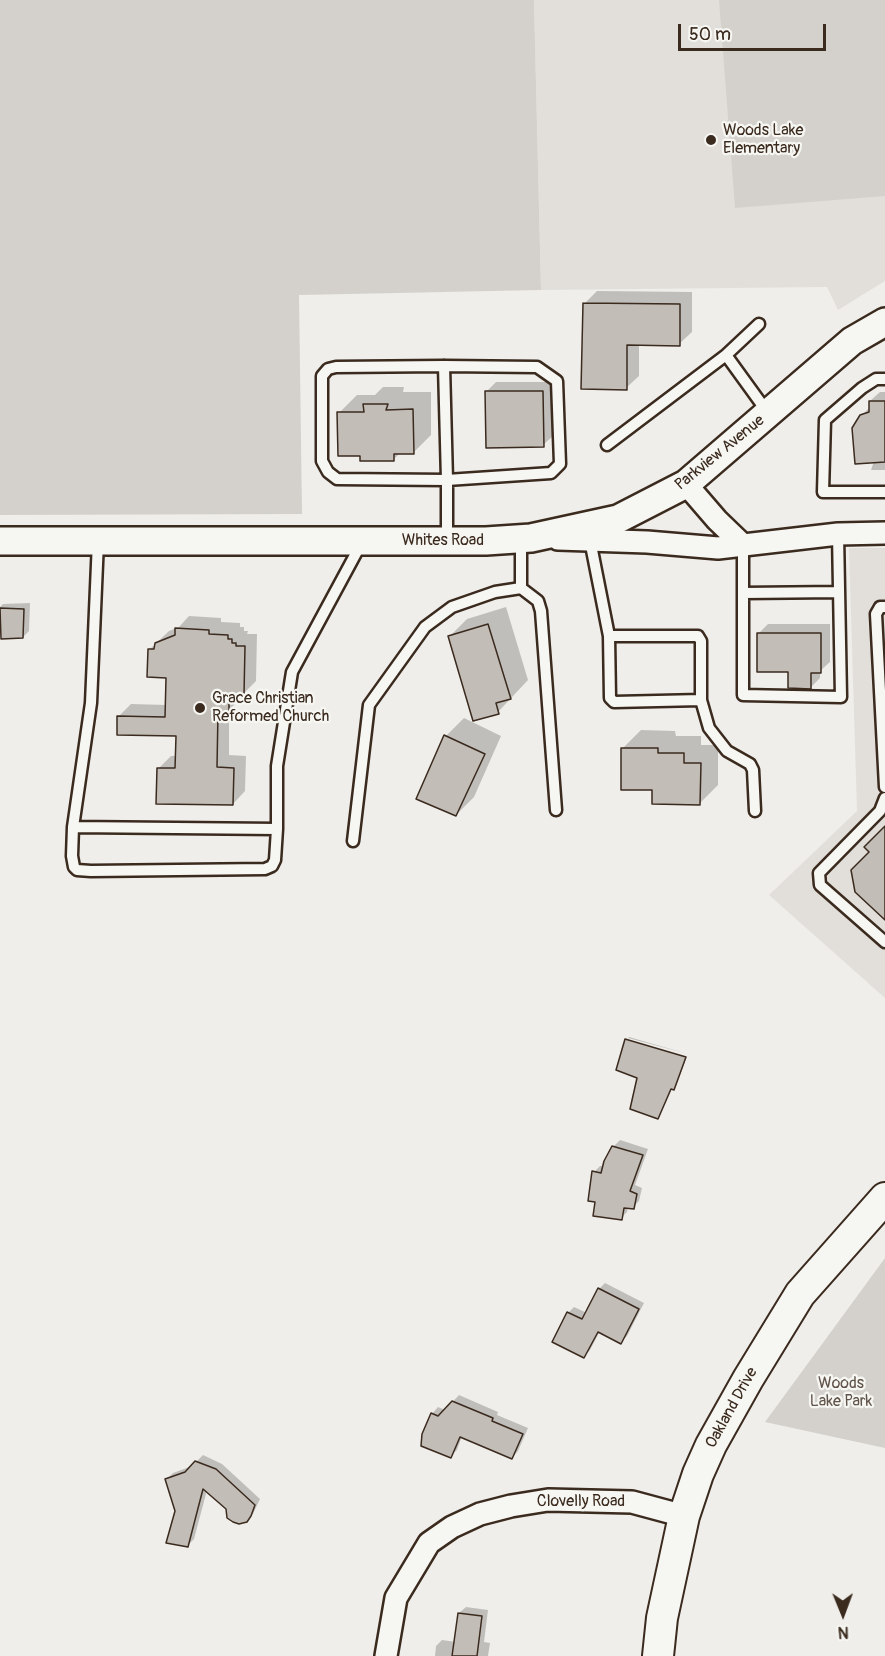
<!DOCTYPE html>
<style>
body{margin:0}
#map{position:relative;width:885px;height:1656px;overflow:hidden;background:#efeeea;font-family:Pangolin,sans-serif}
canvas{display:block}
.north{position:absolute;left:813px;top:1584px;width:60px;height:60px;-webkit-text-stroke:4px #f6f6f2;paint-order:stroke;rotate:179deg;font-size:16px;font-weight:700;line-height:24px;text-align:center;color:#3b2a1e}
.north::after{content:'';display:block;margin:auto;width:21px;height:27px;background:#3b2a1e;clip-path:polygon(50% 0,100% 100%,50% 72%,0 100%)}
.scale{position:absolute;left:678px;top:24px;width:148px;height:27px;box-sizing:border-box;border:3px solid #3b2a1e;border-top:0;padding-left:8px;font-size:18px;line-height:21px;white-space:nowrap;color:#3b2a1e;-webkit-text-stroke:4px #f6f6f2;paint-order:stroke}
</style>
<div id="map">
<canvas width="885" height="1656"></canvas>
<div class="north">N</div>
<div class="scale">50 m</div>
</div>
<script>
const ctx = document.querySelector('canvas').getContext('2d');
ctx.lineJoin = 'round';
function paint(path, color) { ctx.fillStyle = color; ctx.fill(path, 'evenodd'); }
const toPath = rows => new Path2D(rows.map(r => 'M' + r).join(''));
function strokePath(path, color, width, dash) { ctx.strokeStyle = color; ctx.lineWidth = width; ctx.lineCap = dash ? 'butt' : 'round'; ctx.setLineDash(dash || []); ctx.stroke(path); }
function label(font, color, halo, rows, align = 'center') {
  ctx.font = font + ' Pangolin,sans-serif'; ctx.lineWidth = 4.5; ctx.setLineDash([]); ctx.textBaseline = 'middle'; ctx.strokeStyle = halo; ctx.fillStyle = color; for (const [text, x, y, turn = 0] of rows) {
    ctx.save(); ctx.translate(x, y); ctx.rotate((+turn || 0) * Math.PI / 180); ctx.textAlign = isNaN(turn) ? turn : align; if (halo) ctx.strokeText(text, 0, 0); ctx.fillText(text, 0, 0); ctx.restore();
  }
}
const built = toPath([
 [534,0,885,0,885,281,838,310,827,287,541,290],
 [849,548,885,548,885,998,769,895,857,811]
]);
const green = toPath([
 [0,0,534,0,541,290,299,295,302,514,0,515],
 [719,0,885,0,885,196,735,208],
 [885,1258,885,1448,765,1422]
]);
const shadow = toPath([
 [597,291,692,292,692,332,679,344,639,344,639,376,626,388,584,304],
 [496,382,552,382,553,436,543,445,487,391],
 [383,387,404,387,403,392,431,392,431,435,413,453,400,453,393,460,362,455,339,413,357,395,375,395],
 [880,392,885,392,885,470,871,470,874,461,861,416,870,407,870,401],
 [30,603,29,631,23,637,0,634,0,607,3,604],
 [506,607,528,680,498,712,449,637,467,619],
 [189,616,221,618,221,622,240,623,240,627,244,627,244,631,248,631,247,634,257,634,256,681,243,694,241,694,241,698,229,710,229,755,246,756,245,791,233,804,158,769,171,756,177,756,177,735,118,717,131,704,167,705,168,676,149,650,169,631,179,627],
 [768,624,830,624,830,662,820,671,820,678,811,687,790,671,759,633],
 [464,718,501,736,474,797,456,815,446,736],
 [641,730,675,731,676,736,701,736,701,745,718,745,718,785,700,803,654,789,623,748],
 [629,1037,688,1054,628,1038],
 [626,1040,686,1059,676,1086,672,1088,658,1118,638,1077],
 [620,1140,648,1149,635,1185,642,1188,639,1201,633,1207,628,1207,627,1212,621,1218,597,1201,594,1172,600,1166,604,1166,614,1146],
 [605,1283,644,1303,627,1336,621,1342,600,1331,590,1350,584,1356,568,1313,574,1307,587,1313,599,1289],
 [459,1395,498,1412,497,1415,528,1428,518,1451,512,1458,462,1436,457,1450,450,1456,423,1434,432,1414,438,1407,445,1410],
 [203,1455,222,1464,260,1499,253,1514,246,1520,228,1508,207,1490,194,1539,188,1545,167,1479,173,1473,192,1466],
 [466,1607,488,1610,484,1642,490,1643,488,1656,435,1656,436,1646,442,1640,456,1642,459,1613]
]);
const building = toPath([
 [583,303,680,304,680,346,627,345,627,390,581,389,583,303],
 [485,391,543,391,544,447,486,448,485,391],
 [869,401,885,401,885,462,855,464,852,428,860,415,869,412,869,401],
 [363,404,388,404,386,410,413,409,414,454,394,454,394,461,360,461,360,456,338,456,337,412,364,412,363,404],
 [0,608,24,609,23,638,1,639,0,608],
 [488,624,511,699,496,703,499,714,473,721,448,636,488,624],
 [175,628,209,630,209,634,228,635,228,639,232,639,232,643,236,643,236,646,245,646,244,695,229,695,229,712,218,712,217,767,234,768,233,805,156,804,157,768,175,768,176,736,117,735,117,716,165,717,166,678,147,677,148,649,154,649,155,643,175,635,175,628],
 [757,633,821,633,821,673,811,673,811,689,788,688,788,672,757,672,757,633],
 [444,735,485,754,456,816,416,799,444,735],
 [621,748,658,748,658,753,684,753,684,763,701,763,700,805,652,804,652,790,621,790,621,748],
 [885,826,885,920,855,892,851,870,869,852,864,847,885,826],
 [625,1039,686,1057,674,1090,671,1089,658,1119,630,1109,637,1078,616,1070,625,1039],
 [612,1146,643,1155,630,1191,637,1194,634,1209,624,1208,622,1220,593,1216,595,1202,588,1201,592,1171,601,1173,604,1161,612,1146],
 [598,1288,639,1309,621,1344,598,1332,584,1358,552,1342,567,1312,582,1319,598,1288],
 [452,1401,493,1418,492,1421,523,1434,512,1459,460,1437,451,1458,421,1446,422,1434,431,1413,438,1416,452,1401],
 [195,1461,216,1469,255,1505,251,1516,247,1522,239,1524,233,1522,227,1518,226,1509,203,1489,188,1547,166,1543,175,1511,165,1479,185,1472,195,1461],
 [458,1613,482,1616,477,1656,452,1656,458,1613]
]);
const service = toPath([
 [726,355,759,324],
 [444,366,447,480,551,473,560,464,557,381,537,367,444,366,336,367,328,369,322,376,322,461,328,472,337,479,447,480,447,540],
 [885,379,876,379,862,388,825,420,823,492,885,492],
 [607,445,726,355,768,413],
 [521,540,521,588],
 [590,540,609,636,610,698,614,702,701,700],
 [98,541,91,703,73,827,72,856,74,867,77,870,91,871,265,869,272,866,275,860,277,829,277,766,292,672,361,544],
 [743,545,743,695,841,697,838,534],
 [743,593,839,592],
 [885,607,880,607,876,614,885,787],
 [609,636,698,636,701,641,701,700,709,728,727,751,750,764,753,770,755,811],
 [885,798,880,811,819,873,820,885,885,942],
 [73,827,277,829],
 [353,841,369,705,425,627,452,607,495,592,521,588,538,601,541,611,556,810]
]);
const minor = toPath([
 [686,484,717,520,743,545],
 [558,539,647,542,718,548,838,534,885,533],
 [386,1656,396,1598,429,1543,452,1527,480,1514,511,1506,548,1500,632,1502,684,1516]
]);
const tertiary = toPath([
 [0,541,486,541,531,538,618,519,686,484,852,341,885,322]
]);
const secondary = toPath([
 [658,1656,662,1618,684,1516,698,1474,711,1445,748,1379,800,1294,885,1198]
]);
const markers = [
 [711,140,6,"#3b2a1e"],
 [200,708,6,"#3b2a1e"]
];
const poiNames = [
 ["Woods Lake",723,131],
 ["Elementary",723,149],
 ["Grace Christian",212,699],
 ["Reformed Church",212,717]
];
const streetNames = [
 ["Parkview Avenue",720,453,-39],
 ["Whites Road",443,541],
 ["Oakland Drive",732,1408,-61],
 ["Clovelly Road",581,1502]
];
const parkNames = [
 ["Woods",841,1384],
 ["Lake Park",841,1402]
];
paint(built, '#e2dfdb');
paint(green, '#d4d1cc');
paint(shadow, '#0003');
paint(building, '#c2bdb7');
strokePath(building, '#3b2a1e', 1.5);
strokePath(service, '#3b2a1e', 15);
strokePath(minor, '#3b2a1e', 26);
strokePath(tertiary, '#3b2a1e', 32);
strokePath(secondary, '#3b2a1e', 34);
strokePath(service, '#f6f6f2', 10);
strokePath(minor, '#f6f6f2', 21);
strokePath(tertiary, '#f6f6f2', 27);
strokePath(secondary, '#f6f6f2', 30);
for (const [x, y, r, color] of markers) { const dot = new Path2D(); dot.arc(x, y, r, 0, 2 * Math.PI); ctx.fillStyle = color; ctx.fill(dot); strokePath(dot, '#f6f6f2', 2); }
label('16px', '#3b2a1e', '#f6f6f2', poiNames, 'left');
label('16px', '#3b2a1e', '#f6f6f2', streetNames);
label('16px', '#61544a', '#f6f6f2', parkNames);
</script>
